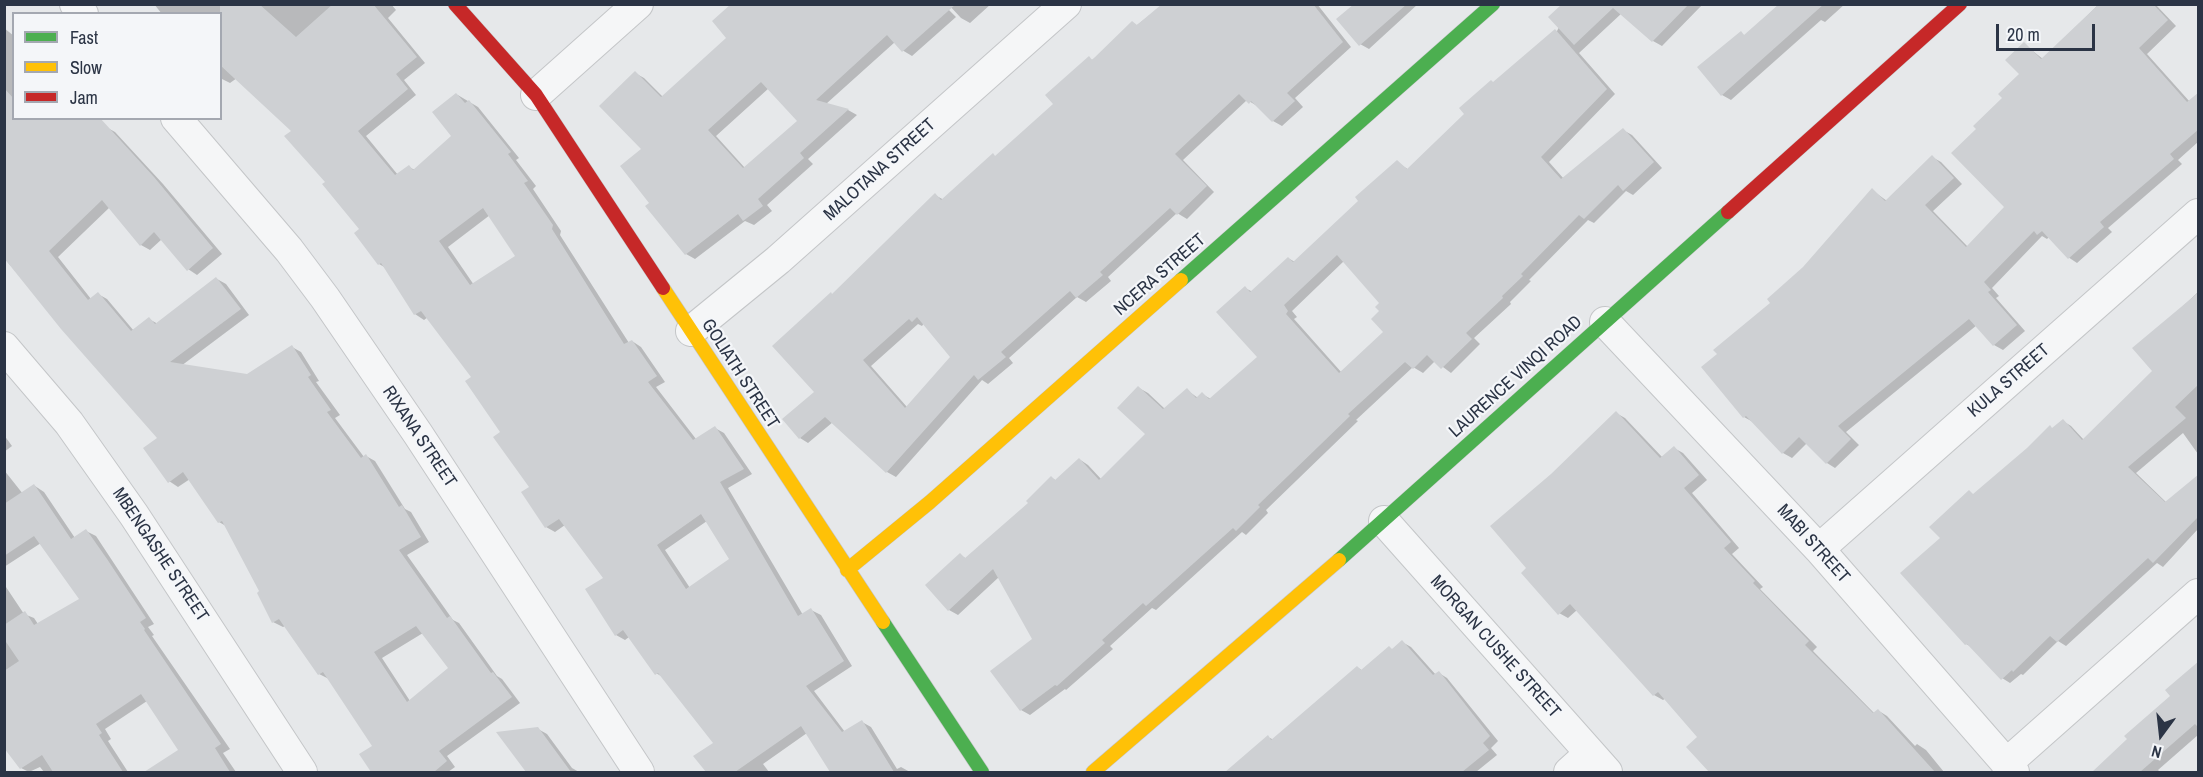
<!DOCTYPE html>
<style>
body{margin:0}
#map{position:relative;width:2203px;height:777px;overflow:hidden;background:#e6e8ea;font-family:"Archivo Narrow",sans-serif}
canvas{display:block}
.frame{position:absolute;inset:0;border:6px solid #2b3445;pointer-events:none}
.legend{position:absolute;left:12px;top:12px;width:210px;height:108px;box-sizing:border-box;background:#f4f6f9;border:2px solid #a4a8b1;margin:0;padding:8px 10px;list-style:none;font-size:18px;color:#2b3445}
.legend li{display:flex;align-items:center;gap:12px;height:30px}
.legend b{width:30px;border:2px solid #a4a8b1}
.north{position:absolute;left:2131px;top:705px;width:60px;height:60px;-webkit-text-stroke:4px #f4f6f9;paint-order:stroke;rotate:195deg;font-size:16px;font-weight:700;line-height:24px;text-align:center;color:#2b3445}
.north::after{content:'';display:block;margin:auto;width:21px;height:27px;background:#2b3445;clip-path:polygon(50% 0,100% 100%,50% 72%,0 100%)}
.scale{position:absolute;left:1996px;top:24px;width:99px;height:27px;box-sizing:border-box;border:3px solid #2b3445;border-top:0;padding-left:8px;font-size:18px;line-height:21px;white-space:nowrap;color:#2b3445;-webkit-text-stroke:4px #f4f6f9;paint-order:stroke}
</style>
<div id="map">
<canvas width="2203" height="777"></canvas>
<div class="frame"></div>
<ul class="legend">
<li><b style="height:8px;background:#4caf50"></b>Fast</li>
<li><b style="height:8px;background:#ffc107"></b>Slow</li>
<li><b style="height:8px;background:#c62828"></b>Jam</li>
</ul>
<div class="north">N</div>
<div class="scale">20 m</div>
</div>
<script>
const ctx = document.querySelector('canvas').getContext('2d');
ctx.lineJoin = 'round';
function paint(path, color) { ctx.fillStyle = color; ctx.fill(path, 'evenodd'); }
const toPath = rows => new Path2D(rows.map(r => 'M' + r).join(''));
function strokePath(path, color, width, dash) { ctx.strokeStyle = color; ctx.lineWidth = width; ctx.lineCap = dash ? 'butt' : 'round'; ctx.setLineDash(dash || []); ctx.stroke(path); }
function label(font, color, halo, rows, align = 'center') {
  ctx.font = font + ' "Archivo Narrow",sans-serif'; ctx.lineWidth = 4.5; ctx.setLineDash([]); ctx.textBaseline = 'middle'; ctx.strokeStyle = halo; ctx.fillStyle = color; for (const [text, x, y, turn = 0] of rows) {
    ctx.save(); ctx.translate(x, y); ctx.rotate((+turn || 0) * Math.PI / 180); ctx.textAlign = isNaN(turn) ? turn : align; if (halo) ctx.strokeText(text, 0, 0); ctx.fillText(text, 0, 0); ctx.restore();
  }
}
const shadow = toPath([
 [154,4,391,4,396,10,388,18,425,63,404,80,416,95,366,136,398,175,409,167,415,170,453,136,456,94,478,107,519,158,516,160,536,186,533,189,561,231,560,235,629,343,632,341,641,347,665,382,656,387,696,439,715,428,724,433,752,474,728,488,803,615,811,610,821,615,852,666,814,691,845,732,862,722,871,727,897,769,901,767,910,772,831,772,807,733,763,764,769,772,708,772,696,756,715,743,664,678,656,673,629,637,625,640,616,635,606,578,565,525,555,532,546,527,531,487,473,378,428,317,424,320,415,314,386,268,379,264,361,230,293,131,237,78,230,83,220,78,220,14,162,14],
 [490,215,517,256,474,285,448,247],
 [707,521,731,559,690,588,665,550],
 [943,4,956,17,912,56,902,50,895,42,826,104,848,110,857,115,808,159,813,164,767,205,772,211,754,225,745,221,695,259,686,254,651,203,635,73,644,78,663,97],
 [769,88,799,122,745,168,716,136],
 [948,4,991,4,970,23,961,18],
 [1164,4,1317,4,1351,47,1295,98,1303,107,1282,126,1273,121,1259,107,1247,100,1183,160,1214,192,1187,219,1177,213,1108,277,1111,281,1086,302,1077,297,1009,358,1013,363,988,384,982,380,896,477,887,472,833,422,808,443,800,438,816,393,833,295,935,195,944,200,993,155,996,157,1055,104,1089,58,1092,60],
 [924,323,952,357,907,407,871,366,918,324,922,326],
 [1356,4,1418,4,1369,49,1360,44],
 [1571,4,1703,4,1662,46,1653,41,1622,13,1579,53,1615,94,1549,162,1564,179,1623,130,1632,135,1662,168,1633,195,1626,191,1594,223,1588,220,1529,280,1531,281,1510,302,1511,304,1474,338,1480,344,1451,373,1435,361,1423,373,1413,367,1356,420,1358,421,1266,510,1268,513,1246,535,1242,532,1156,610,1152,608,1110,646,1113,649,1066,690,1065,689,1030,715,1021,710,1034,639,999,577,958,615,949,610,960,555,967,559,1030,503,1052,478,1057,481,1079,459,1088,465,1102,480,1147,434,1139,388,1148,393,1165,409,1187,390,1198,398,1202,394,1211,399,1259,357,1245,288,1253,292,1288,258,1295,262,1360,201,1397,162,1409,170,1466,114,1494,83,1557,31],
 [1344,261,1381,303,1386,332,1342,373,1294,319,1297,317,1292,311],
 [1781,4,1845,4,1825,22,1821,20,1731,100,1722,95,1700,67,1741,33,1745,36],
 [2099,4,2155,4,2176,26,2147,54,2190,102,2198,94,2198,142,2178,160,2182,164,2108,228,2112,232,2077,263,2068,257,2049,237,2047,239,2042,236,1992,288,1999,296,1996,298,2025,331,2003,350,1994,345,1977,325,1846,432,1859,445,1835,468,1827,463,1807,443,1792,458,1783,453,1753,422,1744,417,1772,303,1872,190,1887,201,1932,157,1941,162,1962,184,1933,211,1968,247,2006,207,1978,129,2005,98,2021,74,2024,44,2043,59],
 [4,28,14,36,14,118,106,127,115,132,163,184,222,254,197,275,188,269,162,239,150,250,141,245,110,207,58,257,91,299,98,294,107,299,134,331,149,319,158,324,217,279,226,284,249,315,181,366,247,376,292,347,301,352,319,381,316,382,340,415,335,418,364,457,366,456,375,461,405,509,411,512,429,542,407,555,453,620,459,623,497,676,502,679,520,703,447,756,455,767,448,772,373,772,361,755,375,746,329,679,319,674,285,626,283,627,273,622,261,592,226,526,219,522,190,479,178,487,169,481,159,438,4,258],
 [423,633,450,669,410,701,382,658],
 [2198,292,2198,454,2183,433,2136,473,2167,503,2198,476,2198,529,2163,567,2157,563,2066,646,2058,641,2023,675,2021,674,2010,683,2002,678,1972,647,1966,644,1942,538,1969,492,1974,495,2063,421,2071,426,2084,440,2154,371,2180,309],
 [1616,413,1625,418,1663,458,1674,448,1683,453,1707,480,1692,493,1739,548,1732,554,1763,587,1760,589,1817,647,1813,651,1875,714,1879,711,1887,716,1915,746,1917,744,1926,750,1944,772,1711,772,1688,747,1699,738,1666,698,1663,700,1654,695,1577,610,1568,618,1559,613,1552,475],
 [4,435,12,446,4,452],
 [4,470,23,494,35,486,44,492,75,538,86,531,96,536,154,624,148,627,154,635,152,636,230,749,223,753,236,772,147,772,180,751,147,701,105,729,111,739,108,741,128,772,44,772,40,767,29,772,21,768,4,706,4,584,24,614,34,618,38,624,81,599,41,543,4,567],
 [1402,642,1411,647,1436,675,1439,673,1447,678,1498,741,1491,748,1497,755,1476,772,1227,772,1268,737,1274,740,1357,667,1363,671],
 [2198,663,2198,735,2158,770,2160,772,2095,772,2172,696],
 [538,729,547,734,572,768,579,772,527,772,499,733]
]);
const building = toPath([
 [220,4,259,4,296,37,333,4,373,4,417,57,396,74,408,89,358,131,395,175,409,165,413,170,451,136,432,112,456,93,465,103,469,100,511,152,508,154,528,181,524,183,553,225,552,229,624,344,632,340,657,376,648,382,693,440,715,426,744,469,720,482,798,616,811,608,844,661,806,686,842,732,862,720,894,772,830,772,801,726,735,772,706,772,693,756,713,743,658,673,655,675,623,630,615,636,585,589,603,578,559,519,545,528,521,492,529,487,493,437,500,432,465,381,471,377,421,311,414,315,381,263,378,265,354,233,359,229,322,184,325,182,284,136,291,131,220,65],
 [483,208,515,256,470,285,439,241],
 [701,514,729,559,686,589,657,545],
 [731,4,956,4,902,52,887,35,816,100,849,109,800,153,804,158,758,199,763,206,743,221,738,214,685,255,645,206,649,203,620,166,641,149,599,106,635,71,661,97,726,38,712,21],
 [761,82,797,121,743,168,708,130],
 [1162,4,1313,4,1343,42,1287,93,1295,101,1272,122,1251,101,1249,104,1239,94,1192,138,1175,154,1207,186,1177,215,1170,208,1100,272,1103,275,1076,298,1070,291,1001,352,1006,357,978,380,974,375,886,473,825,417,799,439,782,419,814,392,772,346,831,292,832,294,935,193,941,200,993,153,995,156,1053,104,1045,95,1089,56,1092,60,1132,21,1137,25],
 [917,317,950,357,905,408,863,360,909,319,912,322],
 [1354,4,1407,4,1359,46,1336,19],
 [1562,4,1689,4,1652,42,1613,8,1574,45,1548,17],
 [1779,4,1824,4,1721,96,1697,67,1741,31,1744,35],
 [2099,4,2153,4,2168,20,2139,48,2187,102,2199,92,2199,129,2170,154,2174,159,2100,222,2104,227,2068,259,2042,231,2037,235,2034,231,1984,282,1991,290,1988,292,2017,325,1993,346,1969,319,1838,426,1851,439,1826,464,1799,437,1782,454,1746,416,1743,418,1701,367,1717,354,1713,350,1770,303,1767,299,1803,267,1872,188,1885,201,1932,155,1954,178,1925,205,1966,247,2004,207,1951,153,1976,129,1973,126,2002,98,1998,94,2019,74,2005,60,2024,42,2041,59],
 [1555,29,1607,89,1541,157,1561,179,1623,128,1654,162,1623,191,1618,185,1584,219,1579,215,1521,274,1523,276,1502,296,1503,298,1466,333,1472,339,1441,369,1427,355,1413,369,1405,362,1348,414,1350,416,1258,505,1260,507,1236,531,1233,528,1146,606,1143,603,1102,640,1105,643,1057,686,1055,685,1020,711,990,671,1032,639,993,569,948,611,925,585,960,553,965,558,1028,503,1026,501,1051,476,1055,480,1079,458,1099,480,1145,434,1117,408,1138,386,1163,409,1187,388,1196,398,1202,392,1209,399,1257,357,1216,312,1245,286,1250,292,1288,257,1293,262,1358,201,1355,197,1397,160,1407,169,1464,114,1459,108,1491,80,1493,82],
 [1337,255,1379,303,1375,307,1379,311,1371,319,1383,332,1339,373,1286,314,1288,311,1284,305],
 [4,88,14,99,14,118,100,118,154,177,213,248,187,271,154,232,140,246,102,200,49,251,88,300,98,292,131,331,149,317,155,324,216,277,241,309,170,362,247,374,292,345,311,375,308,377,331,410,327,412,361,458,366,454,399,507,402,505,421,537,399,550,447,618,450,616,491,673,493,672,512,697,439,751,447,761,434,772,371,772,359,754,372,746,323,672,318,675,279,619,272,623,257,593,259,591,222,521,218,523,183,472,168,483,143,448,157,438,61,329,4,258],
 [416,626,448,668,407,702,374,652],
 [2199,292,2199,384,2175,407,2186,418,2128,467,2165,502,2199,474,2199,516,2153,563,2148,558,2057,642,2050,636,2013,672,2012,670,2001,680,1967,644,1965,645,1900,573,1940,538,1929,527,1942,515,1969,490,1973,494,2027,448,2050,425,2052,428,2063,419,2082,440,2152,371,2132,348],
 [1616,411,1660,458,1674,446,1699,475,1684,488,1731,542,1724,548,1755,581,1753,583,1809,641,1805,645,1873,713,1878,709,1935,772,1709,772,1686,747,1697,737,1658,692,1653,696,1570,604,1558,615,1521,573,1526,568,1490,526,1551,474],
 [34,484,71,539,86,529,107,559,146,618,140,622,145,629,144,630,221,744,215,748,230,772,144,772,178,750,141,694,96,724,102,733,99,735,123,772,53,772,42,755,20,769,4,748,4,671,19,661,4,639,4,625,25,611,34,625,79,599,34,536,4,556,4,504],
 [1402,640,1433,675,1439,671,1490,736,1483,743,1489,750,1462,772,1225,772,1268,735,1271,740,1357,666,1361,670,1389,646,1392,649],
 [2199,661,2199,728,2195,724,2140,772,2092,772,2127,739,2124,736,2170,696,2165,690],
 [538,727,571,772,526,772,496,732]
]);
const street = toPath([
 [75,4,83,14],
 [536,95,638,4],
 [176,118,289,250,325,298,418,434,639,772],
 [1605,322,1819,549,2014,772],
 [691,331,778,260,1066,4],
 [4,347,69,423,134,515,302,772],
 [1384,521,1607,772],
 [1819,549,2198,214],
 [2006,764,2198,594],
 [1569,772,1590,753]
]);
const fast = toPath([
 [1181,280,1493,4],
 [1339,560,1728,212],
 [883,622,982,772]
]);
const slow = toPath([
 [663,288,883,622],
 [847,570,930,502,1181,280],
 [1093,772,1339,560]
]);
const jam = toPath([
 [455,4,536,95,663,288],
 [1728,212,1960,4]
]);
const streetNames = [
 ["MALOTANA STREET",880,170,-42],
 ["NCERA STREET",1160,275,-41],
 ["GOLIATH STREET",740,374,57],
 ["LAURENCE VINQI ROAD",1516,377,-42],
 ["KULA STREET",2009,381,-41],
 ["RIXANA STREET",419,437,56],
 ["MABI STREET",1813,544,48],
 ["MBENGASHE STREET",160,555,56],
 ["MORGAN CUSHE STREET",1495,647,48]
];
paint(shadow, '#0003');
paint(building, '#ced0d3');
strokePath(street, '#c4c6c8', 32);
strokePath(fast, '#c4c6c8', 15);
strokePath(slow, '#c4c6c8', 15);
strokePath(jam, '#c4c6c8', 15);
strokePath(street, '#f5f6f7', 30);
strokePath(fast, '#4caf50', 14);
strokePath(slow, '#ffc107', 14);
strokePath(jam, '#c62828', 14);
label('18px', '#2b3445', '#f4f6f9', streetNames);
</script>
